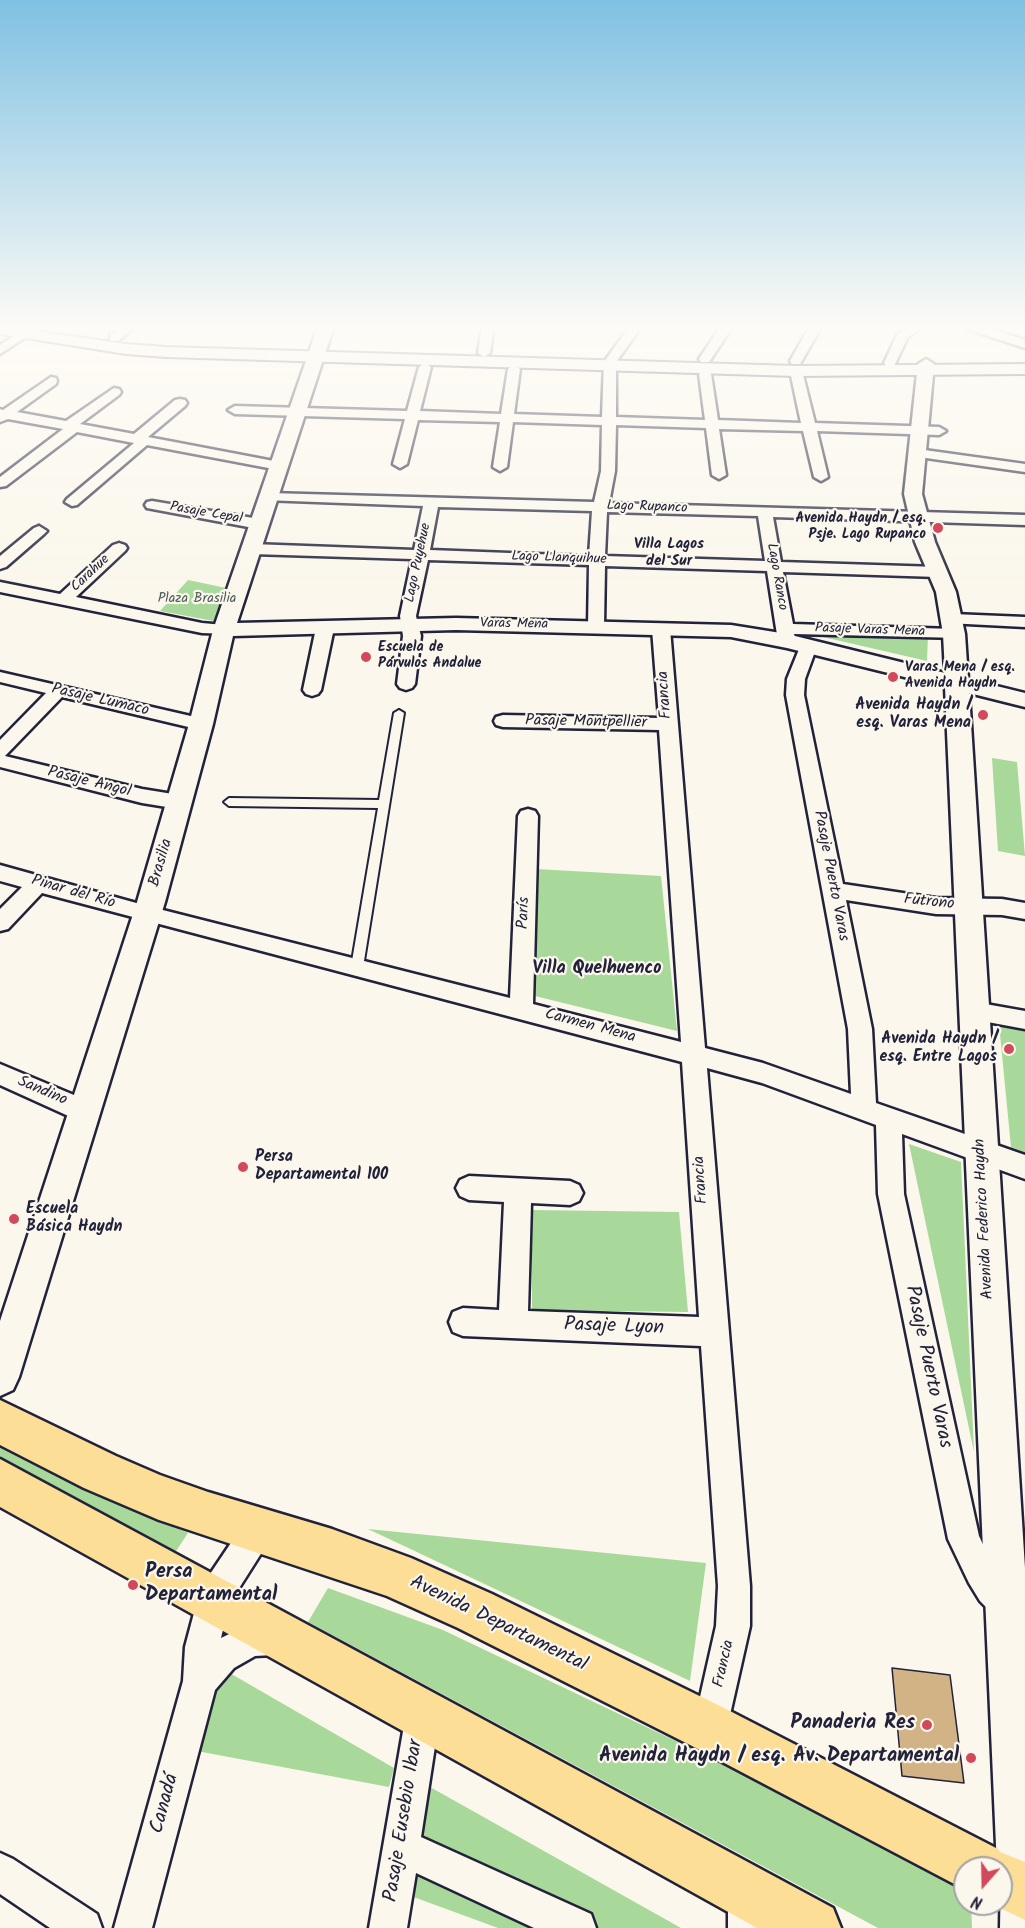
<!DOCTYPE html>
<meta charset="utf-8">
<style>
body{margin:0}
#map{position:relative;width:1025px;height:1928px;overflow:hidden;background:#fbf7ec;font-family:Kalam,sans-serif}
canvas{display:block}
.north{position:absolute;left:953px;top:1856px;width:60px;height:60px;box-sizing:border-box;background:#fbf7ec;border:2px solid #a4a2a5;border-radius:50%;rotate:200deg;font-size:16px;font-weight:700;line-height:24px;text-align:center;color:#22223b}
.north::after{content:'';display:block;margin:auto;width:21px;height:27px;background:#d1495b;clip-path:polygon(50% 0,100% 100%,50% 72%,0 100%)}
</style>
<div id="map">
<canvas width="1025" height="1928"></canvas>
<div class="north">N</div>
</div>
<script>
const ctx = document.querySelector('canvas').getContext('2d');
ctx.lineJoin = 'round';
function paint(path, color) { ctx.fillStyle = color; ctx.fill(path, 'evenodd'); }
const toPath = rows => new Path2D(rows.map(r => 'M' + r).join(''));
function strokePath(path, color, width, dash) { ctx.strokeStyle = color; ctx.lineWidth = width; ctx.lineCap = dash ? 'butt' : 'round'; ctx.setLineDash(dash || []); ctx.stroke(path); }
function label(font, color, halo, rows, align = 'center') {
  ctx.font = font + ' Kalam,sans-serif'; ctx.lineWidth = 4.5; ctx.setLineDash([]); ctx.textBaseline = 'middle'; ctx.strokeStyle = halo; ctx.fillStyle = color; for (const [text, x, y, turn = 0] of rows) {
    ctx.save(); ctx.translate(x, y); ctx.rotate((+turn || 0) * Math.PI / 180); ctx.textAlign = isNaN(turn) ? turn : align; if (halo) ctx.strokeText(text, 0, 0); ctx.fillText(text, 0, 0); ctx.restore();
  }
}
const green = toPath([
 [188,580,231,589,219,622,160,611],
 [793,630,928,634,927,661],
 [992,758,1017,762,1025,856,998,851],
 [536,869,661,876,677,1031,531,995],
 [999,1024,1025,1029,1025,1152,1011,1147],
 [909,1144,961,1162,974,1452],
 [532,1210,679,1212,688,1312,532,1310],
 [0,1435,188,1533,172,1557,0,1464],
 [368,1529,706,1563,690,1681],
 [328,1588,443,1630,965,1879,965,1904,971,1904,972,1928,878,1928,308,1622],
 [228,1672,394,1768,389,1787,186,1749,195,1708],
 [423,1783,681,1928,498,1928,400,1892]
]);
const building = toPath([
 [892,1668,950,1675,964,1783,902,1776,892,1668]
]);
const service = toPath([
 [399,710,404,713,363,967,361,970,357,972,353,970,351,967,378,808,229,806,224,802,229,798,379,800,394,713,399,710]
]);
const minor = toPath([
 [29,326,43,326,0,354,0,345,29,326],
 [123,326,137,326,118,341,110,341,110,335,123,326],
 [482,326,494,326,490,353,484,357,478,353,482,326],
 [630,326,642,326,616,362,616,417,705,420,699,374,705,370,711,374,718,420,801,423,790,371,796,367,802,371,815,423,939,427,946,431,939,435,817,431,828,477,821,481,814,477,803,431,719,429,726,475,719,479,712,475,706,428,616,425,615,471,609,503,1025,515,1025,525,773,517,781,562,938,567,946,572,938,577,783,572,793,624,954,629,960,630,963,634,960,638,794,634,796,641,793,645,787,646,781,645,778,641,767,571,605,566,604,627,602,631,596,632,590,631,588,627,589,565,428,560,416,616,421,636,415,684,412,688,406,690,400,688,397,684,403,636,400,616,412,559,252,554,244,549,252,544,414,550,423,506,264,500,262,497,269,493,594,502,601,471,602,425,513,422,507,467,500,471,493,467,500,422,418,420,407,464,400,468,393,464,405,419,235,414,228,410,235,406,407,411,419,367,425,363,431,367,420,411,501,414,508,369,514,365,520,369,514,414,602,417,604,362,630,326],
 [438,507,592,511,589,556,430,550,438,507],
 [607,512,758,516,765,561,605,556,607,512],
 [721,326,733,326,709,362,701,362,699,359,721,326],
 [810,326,822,326,800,364,792,364,790,361,810,326],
 [910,326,925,326,908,337,894,366,886,366,884,363,897,335,910,326],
 [965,326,982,326,1025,340,1025,348,967,329,965,326],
 [51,377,56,378,57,381,56,384,17,412,66,421,114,388,119,389,121,392,119,395,80,424,134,434,175,400,180,399,185,400,187,403,185,406,148,437,279,462,286,466,279,470,147,445,77,505,72,506,65,502,67,499,134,443,77,432,6,486,0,487,0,477,63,429,8,419,0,422,0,409,3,410,51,377],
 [917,449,1025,464,1025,472,912,456,910,453,912,450,917,449],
 [152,501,259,519,267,524,259,529,147,508,145,505,147,502,152,501],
 [39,526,47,531,44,534,6,567,0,569,0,556,34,528,39,526],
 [119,543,125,545,127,548,125,551,76,597,202,623,224,625,230,626,233,630,230,634,202,633,0,592,0,582,60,594,113,545,119,543],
 [953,614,1025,617,1025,627,947,623,945,619,947,615,953,614],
 [325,623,331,624,334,628,321,690,318,694,312,696,306,694,303,690,316,628,319,624,325,623],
 [661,624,667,625,670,629,705,1048,763,1063,851,1094,848,1029,786,695,787,679,802,642,814,642,817,646,805,679,804,695,843,884,936,898,1002,899,1025,903,1025,919,1002,915,936,914,846,900,872,1029,876,1103,1025,1155,1025,1179,902,1134,904,1194,979,1536,991,1561,1004,1577,1018,1591,1025,1595,1025,1629,994,1615,980,1601,969,1583,948,1539,878,1194,876,1125,762,1083,707,1068,750,1586,750,1626,727,1728,722,1740,710,1745,698,1740,693,1728,716,1626,718,1586,701,1346,463,1336,453,1332,449,1322,453,1312,463,1308,499,1310,504,1202,469,1200,460,1196,456,1188,460,1180,469,1176,570,1181,579,1185,583,1193,579,1201,570,1205,531,1203,528,1311,699,1317,682,1062,42,893,8,929,0,931,0,909,22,887,0,881,0,865,147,906,510,998,518,816,521,811,528,809,535,811,538,816,533,1004,681,1042,659,730,503,727,496,725,494,721,496,717,503,715,659,718,652,629,655,625,661,624],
 [0,672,208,720,210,724,208,728,201,730,62,697,5,756,142,789,179,795,186,797,189,802,186,807,179,809,142,803,0,767,0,740,46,693,0,682,0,672],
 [974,1002,1025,1011,1025,1029,966,1018,962,1011,966,1004,974,1002],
 [0,1064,93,1103,96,1111,93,1119,84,1122,75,1119,0,1085,0,1064],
 [258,1514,269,1519,274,1530,269,1541,229,1604,221,1638,252,1623,273,1621,285,1626,290,1638,285,1650,273,1655,255,1656,234,1668,215,1690,152,1928,114,1928,183,1681,185,1647,198,1598,202,1586,247,1519,258,1514],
 [423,1697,435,1702,440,1714,421,1837,591,1914,596,1928,534,1928,416,1873,407,1928,369,1928,406,1714,411,1702,423,1697],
 [0,1853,13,1859,97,1914,102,1928,50,1928,0,1894,0,1853],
 [747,1874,760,1880,766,1893,766,1928,728,1928,728,1893,734,1880,747,1874]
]);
const tertiary = toPath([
 [318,326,334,326,237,623,456,618,731,625,787,634,945,673,943,634,936,592,915,542,904,494,918,364,926,359,934,364,922,494,935,542,956,592,965,634,968,679,1025,693,1025,707,969,693,1025,1568,1025,1928,1000,1928,1001,1868,997,1868,945,687,787,648,731,637,456,630,233,636,213,724,165,902,19,1377,13,1390,0,1396,0,1321,137,902,189,724,213,630,318,326]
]);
const secondary = toPath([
 [0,326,126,344,166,347,796,366,1025,364,1025,374,796,376,166,357,126,354,0,334,0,326]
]);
const primary = toPath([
 [0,1400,116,1456,160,1475,208,1492,332,1529,411,1558,492,1594,728,1710,998,1849,1000,1852,1025,1862,1025,1920,992,1904,1001,1904,1001,1868,965,1868,965,1890,960,1887,692,1746,458,1628,387,1596,159,1520,84,1488,0,1445,0,1400],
 [0,1459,833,1908,841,1928,757,1928,0,1507,0,1459]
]);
const markers = [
 [938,528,6,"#d1495b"],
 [366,657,6,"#d1495b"],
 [893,677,6,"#d1495b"],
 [983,715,6,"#d1495b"],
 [1009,1049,6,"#d1495b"],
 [243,1167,6,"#d1495b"],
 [14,1219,6,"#d1495b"],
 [133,1585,6,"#d1495b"],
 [927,1725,6,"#d1495b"],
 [971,1758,6,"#d1495b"]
];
const farStreetnames = [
 ["Lago Rupanco",647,508,2],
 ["Pasaje Cepal",206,514,10],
 ["Lago Llanquihue",559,559,2],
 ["Lago Puyehue",419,563,-78],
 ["Carahue",91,574,-43],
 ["Lago Ranco",776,577,80],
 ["Varas Mena",514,625,1],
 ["Pasaje Varas Mena",870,631,2]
];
const farPoinames = [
 ["Avenida Haydn / esq.",926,520,"right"],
 ["Psje. Lago Rupanco",926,536,"right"],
 ["Escuela de",378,649],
 ["Párvulos Andalue",378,665],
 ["Varas Mena / esq.",905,669],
 ["Avenida Haydn",905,685]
];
const farParknames = [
 ["Plaza Brasilia",197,600]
];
const farNeighbourhoodnames = [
 ["Villa Lagos",669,545],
 ["del Sur",669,562]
];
const streetNames = [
 ["Francia",666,695,-94],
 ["Pasaje Lumaco",100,701,13],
 ["Pasaje Montpellier",586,723,1],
 ["Pasaje Angol",89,783,14],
 ["Brasilia",162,863,-74],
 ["Pasaje Puerto Varas",830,876,79],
 ["Pinar del Río",73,893,16],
 ["Futrono",929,903,6],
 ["París",525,913,-88],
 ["Carmen Mena",590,1027,15],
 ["Sandino",42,1092,23],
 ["Francia",702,1180,-94],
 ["Avenida Federico Haydn",985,1219,-93],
 ["Francia",725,1664,-77]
];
const poiNames = [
 ["Avenida Haydn /",971,706],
 ["esq. Varas Mena",971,724],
 ["Avenida Haydn /",997,1040],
 ["esq. Entre Lagos",997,1058],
 ["Persa",255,1158,"left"],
 ["Departamental 100",255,1176,"left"],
 ["Escuela",26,1210,"left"],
 ["Básica Haydn",26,1228,"left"]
];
const neighbourhoodNames = [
 ["Villa Quelhuenco",597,970]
];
const nearStreetnames = [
 ["Pasaje Lyon",614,1328,2],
 ["Pasaje Puerto Varas",927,1367,78],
 ["Avenida Departamental",498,1625,26],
 ["Canadá",166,1804,-75],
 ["Pasaje Eusebio Ibar",405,1821,-81]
];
const nearPoinames = [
 ["Persa",145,1574,"left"],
 ["Departamental",145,1597,"left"],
 ["Panaderia Res",915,1725],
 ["Avenida Haydn / esq. Av. Departamental",959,1758]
];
paint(green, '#a8d99a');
paint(building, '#d1b385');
strokePath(building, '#22223b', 1.5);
strokePath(service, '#22223b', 4);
strokePath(minor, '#22223b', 5);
strokePath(tertiary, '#22223b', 5);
strokePath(secondary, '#22223b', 4);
strokePath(primary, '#22223b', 5);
paint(service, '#fbf7ec');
paint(minor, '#fbf7ec');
paint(tertiary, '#fbf7ec');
paint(secondary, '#fbf7ec');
paint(primary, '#fcde96');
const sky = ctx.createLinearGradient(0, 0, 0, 596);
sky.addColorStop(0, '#7fc1e2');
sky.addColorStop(0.55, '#fdfbf6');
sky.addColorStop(1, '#fdfbf600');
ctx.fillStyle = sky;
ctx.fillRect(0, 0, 1025, 596);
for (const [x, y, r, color] of markers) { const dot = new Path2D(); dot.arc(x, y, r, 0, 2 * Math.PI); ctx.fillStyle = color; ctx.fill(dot); strokePath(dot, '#fbf7ec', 2); }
label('14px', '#22223b', '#fbf7ec', farStreetnames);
label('bold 14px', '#22223b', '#fbf7ec', farPoinames, 'left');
label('14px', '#4a5958', '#fbf7ec', farParknames);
label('bold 15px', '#22223b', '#fbf7ec', farNeighbourhoodnames);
label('16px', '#22223b', '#fbf7ec', streetNames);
label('bold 16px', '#22223b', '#fbf7ec', poiNames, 'right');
label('bold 18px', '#22223b', '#fbf7ec', neighbourhoodNames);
label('20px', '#22223b', '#fbf7ec', nearStreetnames);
label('bold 20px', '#22223b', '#fbf7ec', nearPoinames, 'right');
</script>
